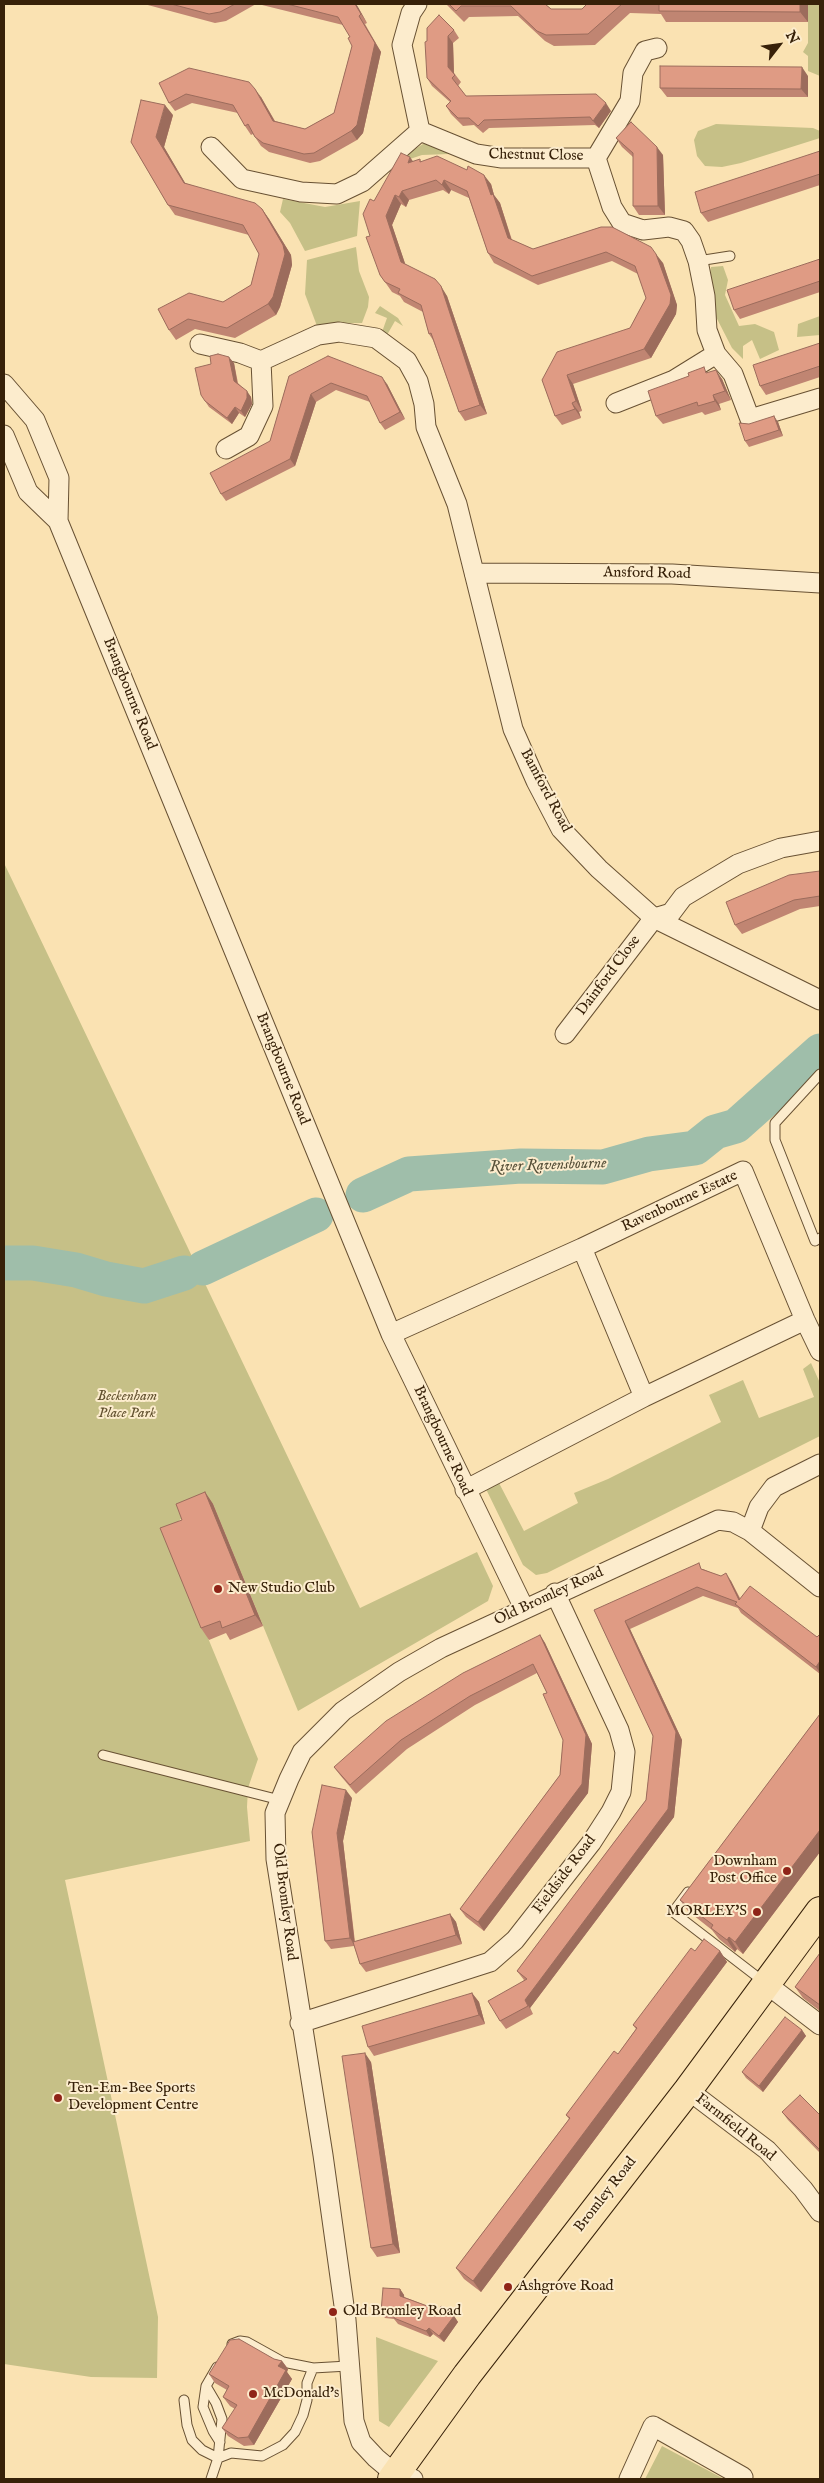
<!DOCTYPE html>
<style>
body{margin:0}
#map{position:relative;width:824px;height:2483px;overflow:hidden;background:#fae2b2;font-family:"IM FELL English",serif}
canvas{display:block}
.frame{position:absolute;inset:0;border:5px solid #372109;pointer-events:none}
.north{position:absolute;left:754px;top:20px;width:50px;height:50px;-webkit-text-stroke:4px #fceccd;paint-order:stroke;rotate:60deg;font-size:14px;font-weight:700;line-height:20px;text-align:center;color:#372109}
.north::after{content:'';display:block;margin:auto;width:18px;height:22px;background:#372109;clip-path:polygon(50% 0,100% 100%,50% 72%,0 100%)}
</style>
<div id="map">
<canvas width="824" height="2483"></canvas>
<div class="frame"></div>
<div class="north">N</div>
</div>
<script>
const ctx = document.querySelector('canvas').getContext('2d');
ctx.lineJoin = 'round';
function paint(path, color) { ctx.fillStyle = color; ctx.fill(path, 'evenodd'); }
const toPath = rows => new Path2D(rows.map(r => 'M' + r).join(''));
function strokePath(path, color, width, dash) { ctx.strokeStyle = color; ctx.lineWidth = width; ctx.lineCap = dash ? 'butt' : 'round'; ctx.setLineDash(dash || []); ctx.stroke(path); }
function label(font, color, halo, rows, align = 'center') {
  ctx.font = font + ' "IM FELL English",serif'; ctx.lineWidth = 4; ctx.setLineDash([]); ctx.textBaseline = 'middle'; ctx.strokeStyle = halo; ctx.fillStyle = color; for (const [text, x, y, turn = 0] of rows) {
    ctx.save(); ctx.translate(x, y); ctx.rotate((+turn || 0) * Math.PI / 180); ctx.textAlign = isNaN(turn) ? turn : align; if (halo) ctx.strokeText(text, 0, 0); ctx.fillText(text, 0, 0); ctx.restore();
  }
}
const green = toPath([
 [808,4,820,4,820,76,808,71,808,56,803,52,808,43],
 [716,124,813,128,820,131,820,138,741,163,722,167,705,166,697,156,694,140,698,131],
 [423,144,431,144,449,154,422,155,410,159,406,155],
 [283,199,325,207,360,201,357,236,305,251,290,223,280,212],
 [356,247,359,271,369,297,368,307,362,323,342,323,317,326,305,294,307,260],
 [723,266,728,280,725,295,739,326,755,324,774,332,779,350,760,359,752,340,743,346,743,359,732,348,714,313,709,286,711,267],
 [380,306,398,318,403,326,395,321,387,335,382,332,387,318,375,313],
 [820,316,820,335,797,337,798,324],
 [4,863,360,1608,477,1552,493,1586,488,1601,298,1711,213,1504,184,1516,165,1534,258,1759,248,1788,247,1807,250,1841,65,1880,158,2317,157,2378,91,2377,4,2364],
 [811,1363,820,1383,820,1436,547,1573,536,1575,523,1565,486,1489,499,1483,524,1531,578,1503,574,1493,608,1479,721,1422,709,1395,743,1380,759,1418,814,1397,803,1369],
 [376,2337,438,2361,389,2427,379,2421],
 [662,2446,724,2479,645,2479]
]);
const river = toPath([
 [363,1195,409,1174,521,1166,603,1167,649,1154,695,1148,715,1132,736,1126,820,1051],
 [4,1263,33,1263,76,1270,106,1279,144,1286,184,1273],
 [203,1268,316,1215]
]);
const service = toPath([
 [698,261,730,256],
 [820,1074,775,1123,775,1140,815,1241,820,1238],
 [103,1755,280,1800],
 [688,1892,673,1912,764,1982],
 [232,2344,240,2341,247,2342,283,2362,313,2368],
 [206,2386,203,2407,213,2431,220,2442],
 [184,2400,187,2425,192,2440,202,2450,218,2458,222,2419,216,2403,206,2386,217,2367],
 [211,2479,218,2458,231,2453,262,2456,283,2445,295,2432,303,2415,307,2400,307,2383,313,2368,348,2366]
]);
const minor = toPath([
 [417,4,411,13,402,45,420,131],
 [420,131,476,154,502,158,596,158,612,207,622,223,643,230,669,227,684,231,691,241,698,261,705,296,707,330,716,354,674,380,616,403],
 [211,147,242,179,301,192,337,194,362,182,420,131],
 [596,158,630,101,633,73,645,51,657,48],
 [200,344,240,353,261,361,318,335,339,332,376,338,407,361,418,381,424,404,426,427,457,504,513,729,536,781,561,829,599,869,654,918,820,1000],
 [716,354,733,374,750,419,820,398],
 [4,384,35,420,59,478,58,521,391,1334,524,1608],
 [4,435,28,492,58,521],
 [226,449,249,436,263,406,261,361],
 [474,573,672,574,820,583],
 [654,918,671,913,683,897,738,864,781,848,820,841],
 [565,1034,654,918],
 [391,1334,582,1248],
 [644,1397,582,1248,743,1171,805,1320,820,1351],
 [465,1490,644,1397,805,1320],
 [750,1531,759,1507,774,1487,820,1464],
 [765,1983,820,2025],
 [300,2023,490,1962,515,1940,591,1843,611,1812,621,1792,625,1752,619,1730,555,1593],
 [688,2090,767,2150,803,2189,820,2212],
 [413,2479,395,2474,376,2458,361,2442,354,2421,346,2320,323,2155,276,1859,275,1813,289,1779,302,1752,343,1711,399,1672,441,1648,718,1520,733,1522,750,1531,820,1587],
 [629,2479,653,2426,743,2477,742,2479]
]);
const primary = toPath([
 [392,2479,467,2375,688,2090,820,1911]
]);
const wall = toPath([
 [144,4,256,4,226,21,215,23],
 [258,4,356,4,367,23,365,24,381,52,363,133,357,140,320,161,310,163,269,152,261,146,253,134,251,135,245,126,238,113,192,103,175,111,169,103,159,83,261,97,275,121,305,129,334,113,352,46,350,37,343,25],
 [446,4,545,4,551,9,582,9,587,4,808,4,808,22,666,22,661,14,630,13,595,45,554,46,545,41,518,16,469,17,464,22],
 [454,30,459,38,453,43,454,73,461,82,458,86,466,96,611,111,599,128,595,125,489,128,483,133,474,125,463,126,451,114,446,106,450,102,432,86,427,78,427,41],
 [808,76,808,97,667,97,660,88],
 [173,115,164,147,185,183,262,209,269,219,291,255,292,265,280,307,276,315,235,338,195,329,176,340,169,330,158,309,223,302,251,285,259,254,249,235,175,215,168,205,131,142],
 [616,138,663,155,665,215,639,215,633,206,633,157,622,147],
 [820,151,820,185,708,222,701,213],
 [420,159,421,162,491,184,494,195,500,203,512,240,533,249,601,227,663,263,677,305,676,314,651,358,573,384,582,411,579,412,581,418,562,425,555,416,542,380,630,328,646,298,638,274,612,261,538,285,494,263,488,253,469,198,451,190,449,194,443,190,409,200,406,207,401,204,392,225,405,264,447,296,487,414,465,421,459,412,433,340,429,334,423,312,404,302,400,296,392,292,380,275,370,236,374,201,413,162],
 [820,259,820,292,740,319,734,310],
 [820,343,820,377,766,395,760,386],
 [234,363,238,383,251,397,252,404,245,417,239,413,232,424,209,407,205,401,211,364],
 [707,373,722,379,731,400,719,404,721,410,705,415,702,412,663,424,656,416],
 [289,376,387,384,405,419,385,430,380,423,370,402,336,390,316,402,295,466,226,501,221,494,270,441],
 [778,422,783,436,749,447,745,441,749,424],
 [820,871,820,906,800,909,742,934,735,925],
 [205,1492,213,1504,263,1626,230,1640,226,1633,209,1640,201,1628,182,1520],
 [703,1569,731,1581,740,1598,817,1637,820,1636,820,1674,741,1613,738,1608,703,1596,630,1629,682,1740,674,1817,530,2008,533,2014,506,2029,500,2021,524,1980,517,1971,646,1800,653,1736,594,1610],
 [540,1635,545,1643,592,1744,588,1793,484,1931,466,1917,460,1909,560,1775,563,1740,547,1693,537,1673,475,1705,407,1749,356,1794,340,1775,334,1767],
 [820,1714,820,1852,743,1954,737,1949,735,1952,719,1939,712,1930,688,1911,680,1900],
 [352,1798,343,1841,355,1942,450,1914,456,1922,462,1944,366,1972,360,1964,354,1946,331,1949,325,1941,312,1832],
 [695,1951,720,1951,727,1962,481,2292,464,2279,456,2268,569,2119,566,2115,618,2054,636,2029,633,2025],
 [820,1953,820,2011,803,1998,795,1987],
 [472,1993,479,2002,485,2024,374,2056,368,2047],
 [802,2030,806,2036,763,2092,746,2078,742,2072],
 [371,2062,400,2253,377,2257,371,2248],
 [782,2112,820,2115,820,2153,788,2120],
 [400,2289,404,2295,404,2297,454,2316,458,2322,444,2342,433,2334,430,2337,398,2324,394,2319,385,2318,381,2312],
 [274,2359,282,2361,288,2369,287,2372,292,2379,254,2445,244,2446,228,2436,222,2428,235,2409,230,2406,223,2397,227,2390,215,2383,209,2374]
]);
const shadedWall = toPath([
 [355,4,356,4,358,7,367,23,361,14],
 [800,4,808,4,808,22,800,12],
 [359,16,381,52,363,133,357,140,351,131],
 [448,36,453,43,454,75,448,67],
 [802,67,808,76,808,97,801,89],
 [255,89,261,97,279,129,273,121],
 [606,103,611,111,599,128,593,121],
 [165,105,173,115,164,147,191,193,184,183,156,137],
 [657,147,663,155,665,215,658,206],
 [410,157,417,167,408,163],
 [484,175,491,184,494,195,500,203,514,248,508,238,491,195],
 [444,180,451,190,449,194,442,185],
 [402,191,409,200,406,207,399,197],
 [395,195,401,204,392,225,408,272,401,262,386,216],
 [262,209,269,219,291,255,292,265,280,307,276,315,268,304],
 [656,254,663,263,677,305,676,314,651,358,644,349],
 [441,286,447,296,487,414,480,405],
 [229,357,234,363,238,387,234,381],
 [716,370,722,379,731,400,725,391],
 [567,375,573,384,582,411,576,401],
 [382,377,387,384,405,419,400,412],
 [247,391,251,397,252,404,245,417,241,411],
 [311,394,316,402,295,466,290,459],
 [713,395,719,404,721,410,715,401],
 [572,403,579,412,581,418,575,409],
 [235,407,239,413,232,424,227,418],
 [774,416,778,422,783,436,779,430],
 [205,1492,213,1504,263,1626,255,1615],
 [726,1573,731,1581,744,1608,739,1600],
 [625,1621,630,1629,682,1740,674,1817,530,2008,533,2014,525,2000,668,1809,676,1732],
 [540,1635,545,1643,592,1744,588,1793,484,1931,478,1922,582,1784],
 [820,1661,820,1673,816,1667],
 [346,1790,352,1798,343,1841,355,1946,350,1938,337,1833],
 [820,1830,820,1852,743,1954,735,1942],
 [450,1914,456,1922,462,1944,456,1935],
 [729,1937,737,1949,735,1952,727,1940],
 [720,1951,727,1962,481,2292,473,2281],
 [472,1993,479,2002,485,2024,479,2015],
 [802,2030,806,2036,763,2092,759,2086],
 [365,2053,371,2062,400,2253,393,2244],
 [400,2289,404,2295,405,2302,400,2296],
 [454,2316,458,2322,444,2342,439,2336],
 [429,2328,433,2334,430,2337,426,2331],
 [282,2361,288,2369,287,2372,292,2379,254,2445,248,2437,278,2366]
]);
const building = toPath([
 [171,4,235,4,220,12,209,14,171,4],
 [287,4,355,4,361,14,359,16,375,43,357,125,351,131,314,153,304,154,263,143,255,137,248,124,245,126,233,105,186,94,169,103,159,83,189,68,249,82,255,89,273,121,305,129,334,113,352,46,348,38,350,37,338,17,287,4],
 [449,4,545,4,551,9,582,9,587,4,622,4,588,34,546,35,537,31,511,6,461,6,456,11,449,4],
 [659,4,800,4,800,12,659,11,659,4],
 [439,15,454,30,448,36,448,67,455,75,452,78,466,96,596,94,606,103,593,121,590,117,484,120,478,126,469,118,458,118,446,106,451,101,427,78,425,42,427,41,427,28,439,15],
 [660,66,802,67,801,89,660,88,660,66],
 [141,100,165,105,156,137,184,183,255,203,262,209,283,245,285,254,273,297,268,304,227,328,188,319,169,330,158,309,189,293,223,302,251,285,259,254,243,225,168,205,131,142,141,100],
 [631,122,657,147,658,206,633,206,633,153,616,138,631,122],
 [820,151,820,174,701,213,695,192,820,151],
 [401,153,410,157,408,163,420,159,420,162,437,156,467,170,468,166,484,175,491,195,493,194,508,238,533,249,601,227,612,227,651,247,656,254,671,295,670,304,644,349,567,375,576,401,572,403,575,409,555,416,542,380,557,352,630,328,646,298,635,266,606,252,532,276,488,253,467,191,444,180,442,185,436,180,402,191,399,197,395,195,386,216,401,262,435,279,441,286,480,405,459,412,431,333,429,334,421,305,398,293,400,289,385,282,380,275,366,237,370,236,363,214,370,199,374,201,401,153],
 [820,259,820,281,734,310,727,290,820,259],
 [820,343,820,366,760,386,753,365,820,343],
 [218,354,229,357,234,381,247,391,247,398,241,411,235,407,227,418,205,401,201,395,195,368,211,364,210,356,218,354],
 [328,356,382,377,400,412,380,423,367,396,331,383,311,394,290,459,221,494,210,473,270,441,289,376,328,356],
 [704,367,706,373,716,370,725,391,713,395,715,401,698,406,697,402,656,416,648,391,689,376,688,373,704,367],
 [774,416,779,430,745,441,739,423,749,424,774,416],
 [820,871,820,896,794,900,735,925,726,902,789,875,820,871],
 [205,1492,255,1615,222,1628,220,1621,201,1628,160,1528,182,1520,176,1504,205,1492],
 [699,1563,701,1569,721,1576,726,1573,739,1600,750,1586,817,1637,819,1635,820,1636,820,1661,816,1667,735,1604,737,1602,697,1587,625,1621,676,1732,668,1809,525,2000,528,2006,500,2021,488,2001,527,1979,517,1971,646,1800,653,1736,594,1610,699,1563],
 [540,1635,586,1735,582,1784,478,1922,460,1909,560,1775,563,1740,543,1694,547,1693,533,1664,470,1696,401,1740,350,1785,334,1767,386,1721,463,1673,540,1635],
 [820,1714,820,1830,735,1942,729,1937,727,1940,711,1928,713,1925,680,1900,820,1714],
 [322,1785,346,1790,337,1833,350,1938,325,1941,312,1832,322,1785],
 [450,1914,456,1935,360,1964,353,1942,450,1914],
 [704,1939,720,1951,473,2281,456,2268,570,2118,566,2115,614,2051,618,2054,637,2028,633,2025,691,1948,695,1951,704,1939],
 [820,1953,820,2005,795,1987,820,1953],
 [472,1993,479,2015,368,2047,362,2026,472,1993],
 [785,2017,802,2030,759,2086,742,2072,785,2017],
 [365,2053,393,2244,371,2248,342,2056,365,2053],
 [800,2095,820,2115,820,2150,782,2112,800,2095],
 [383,2288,400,2289,400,2296,438,2310,441,2306,454,2316,439,2336,429,2328,426,2331,394,2318,395,2314,381,2312,383,2288],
 [239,2339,274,2359,282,2361,278,2366,286,2370,248,2437,238,2438,222,2428,237,2405,223,2397,229,2386,209,2374,230,2340,239,2339]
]);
const markers = [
 [218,1589,5,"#8f2418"],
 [787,1871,5,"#8f2418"],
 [757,1912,5,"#8f2418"],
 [58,2098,5,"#8f2418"],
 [508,2287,5,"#8f2418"],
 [333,2312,5,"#8f2418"],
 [253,2394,5,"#8f2418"]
];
const streetNames = [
 ["Chestnut Close",536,156,1],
 ["Ansford Road",647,574,1],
 ["Brangbourne Road",129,694,68],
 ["Bamford Road",545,791,62],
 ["Dainford Close",609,976,-53],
 ["Brangbourne Road",282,1069,68],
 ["Ravenbourne Estate",680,1202,-25],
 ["Brangbourne Road",442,1441,65],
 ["Old Bromley Road",549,1597,-25],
 ["Fieldside Road",565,1875,-53],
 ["Old Bromley Road",284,1902,83],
 ["Farmfield Road",735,2128,39],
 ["Bromley Road",606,2195,-52]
];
const parkNames = [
 ["Beckenham",127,1397],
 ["Place Park",127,1414]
];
const poiNames = [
 ["New Studio Club",228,1589],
 ["Downham",777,1862,"right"],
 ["Post Office",777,1879,"right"],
 ["MORLEY'S",747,1912,"right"],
 ["Ten-Em-Bee Sports",68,2089],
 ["Development Centre",68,2106],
 ["Ashgrove Road",518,2287],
 ["Old Bromley Road",343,2312],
 ["McDonald's",263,2394]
];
const waterNames = [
 ["River Ravensbourne",548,1166,-2]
];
paint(green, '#c6c087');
strokePath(river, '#9fbeaa', 35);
strokePath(service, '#685133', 11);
strokePath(minor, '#685133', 21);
strokePath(primary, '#372109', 30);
strokePath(service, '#fceccd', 9);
strokePath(minor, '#fceccd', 19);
strokePath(primary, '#fae2b2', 28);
paint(wall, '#c08572');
paint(shadedWall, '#9c6c5c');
paint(building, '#df9b84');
strokePath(building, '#9c6c5c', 1);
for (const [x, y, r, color] of markers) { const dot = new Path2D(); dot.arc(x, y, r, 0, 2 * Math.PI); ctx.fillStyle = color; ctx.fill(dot); strokePath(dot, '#fceccd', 2); }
label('15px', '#372109', '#fceccd', streetNames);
label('italic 15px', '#62512f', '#fceccd', parkNames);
label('15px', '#372109', '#fceccd', poiNames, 'left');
label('italic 16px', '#565039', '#fceccd', waterNames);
</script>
